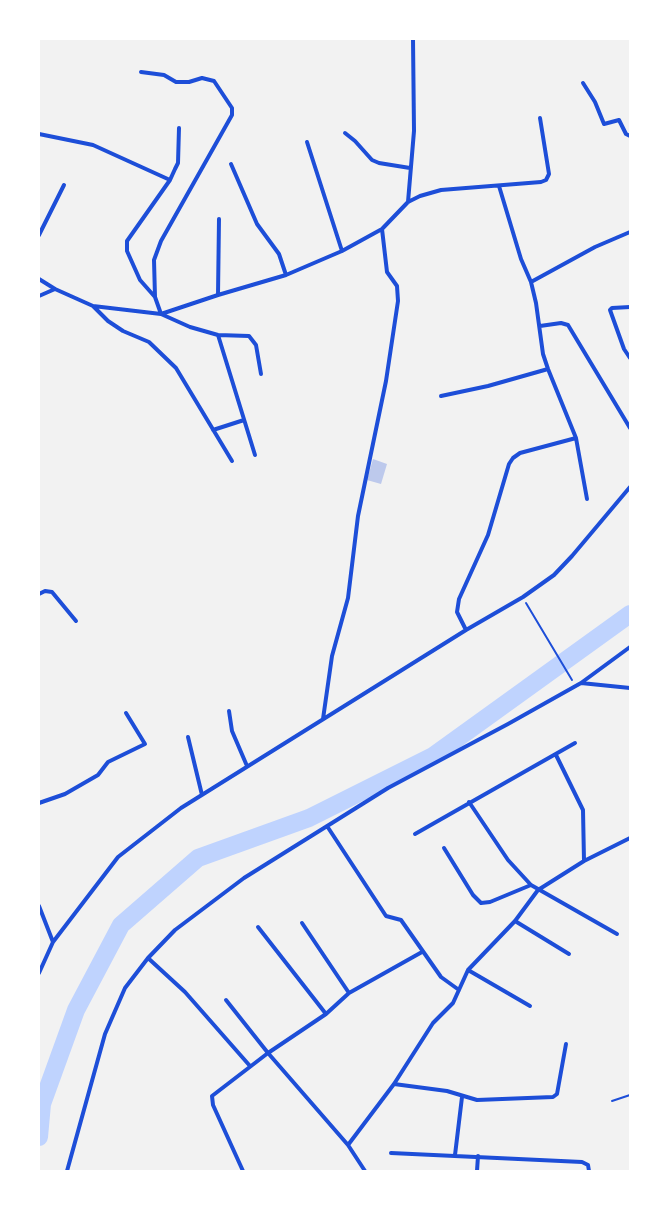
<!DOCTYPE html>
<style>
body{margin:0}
#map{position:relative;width:669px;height:1210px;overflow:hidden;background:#f2f2f2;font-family:"Open Sans",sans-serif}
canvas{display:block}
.frame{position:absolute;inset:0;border:40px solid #fff;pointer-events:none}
</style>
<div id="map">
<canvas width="669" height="1210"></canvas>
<div class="frame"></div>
</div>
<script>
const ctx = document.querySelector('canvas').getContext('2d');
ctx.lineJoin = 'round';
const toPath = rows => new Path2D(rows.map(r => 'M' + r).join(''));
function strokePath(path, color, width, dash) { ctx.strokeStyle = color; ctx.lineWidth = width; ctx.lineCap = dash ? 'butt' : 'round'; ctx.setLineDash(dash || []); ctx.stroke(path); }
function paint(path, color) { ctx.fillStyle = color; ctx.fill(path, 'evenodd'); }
const river = toPath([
 [39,1137,42,1104,76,1010,121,925,198,858,309,818,433,756,630,614]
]);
const building = toPath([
 [373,459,387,464,381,484,367,480]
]);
const path = toPath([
 [526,603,572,680]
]);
const service = toPath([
 [612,1101,630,1095]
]);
const minor = toPath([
 [141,72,164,75,176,82,189,82,202,78,214,81,232,108,232,115,161,241,154,260,155,297,161,314,190,327,218,335,249,336,256,345,261,374],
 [583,83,595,102,604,124,619,120,626,134,630,136],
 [345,133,355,141,372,160,379,163,410,168],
 [39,134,93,145,170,180],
 [307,142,342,251],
 [231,164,257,224,279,254,286,275],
 [499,186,521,259,531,282,536,303,543,354,548,369,576,438,587,499],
 [408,202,414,131,413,39],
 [39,235,64,185],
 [39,279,55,289],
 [531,282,595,247,630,232],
 [218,295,219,219],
 [39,296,55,289,93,306,161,314,218,295,286,275,342,251,382,229,408,202,420,196,441,190,541,182,546,180,549,174,540,118],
 [155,297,140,280,127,251,127,241,170,180,175,169,178,163,179,128],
 [93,306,108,321,123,331,149,342,176,368,232,461],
 [630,307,612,308,610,310,624,349,630,358],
 [540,326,561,323,568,325,630,428],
 [218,335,255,455],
 [441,396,488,386,548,369],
 [213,430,244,420],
 [39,594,45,591,52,592,76,621],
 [466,630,457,612,459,599,488,535,509,464,513,458,520,453,576,438],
 [581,683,630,688],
 [229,711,232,731,247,766],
 [323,719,332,656,348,598,358,516,386,381,398,301,397,286,387,272,382,229],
 [188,737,202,795],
 [556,755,583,810,584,861],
 [469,802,508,860,531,885,617,934],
 [39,803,65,794,98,775,108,762,145,744,126,713],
 [327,826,386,916,401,920,441,977,459,990],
 [415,834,575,743],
 [444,848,473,895,481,903,490,902,531,885],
 [39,906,53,942,39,973],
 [515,921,569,954],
 [302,923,349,993],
 [258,927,326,1014],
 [53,942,118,857,181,808,466,630,523,597,554,575,572,556,630,487],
 [148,958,185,992,250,1066],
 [468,970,530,1006],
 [226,1000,268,1053,348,1145,365,1171],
 [394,1084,447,1091,477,1100,553,1097,557,1094,566,1044],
 [348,1145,394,1084,433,1023,453,1003,468,970,515,921,538,890,584,861,630,838],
 [391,1153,582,1162,588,1165,589,1171],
 [455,1155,462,1097],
 [67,1171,105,1034,125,988,148,958,175,930,244,878,388,788,508,724,581,683,630,647],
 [243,1171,213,1105,212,1096,268,1053,326,1014,349,993,422,952],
 [477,1171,478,1156]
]);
strokePath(river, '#bfd3fe', 18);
paint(building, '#bdc9ec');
strokePath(path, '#1d4ed8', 2);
strokePath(service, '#1d4ed8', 2);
strokePath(minor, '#1d4ed8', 4);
</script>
